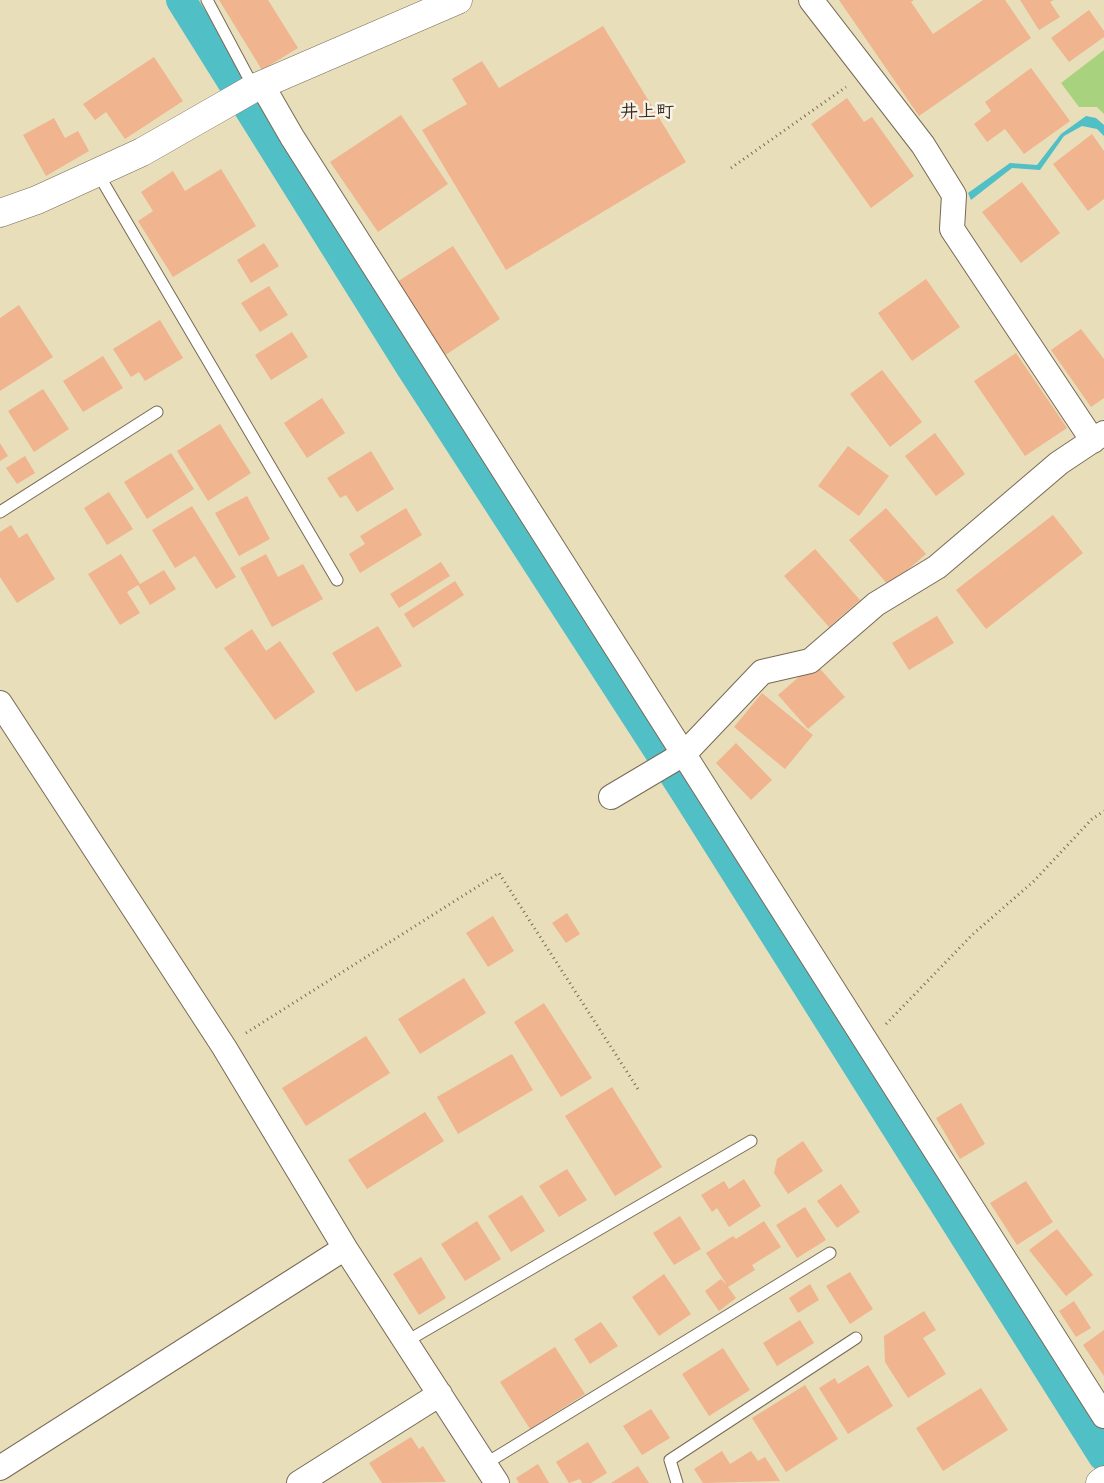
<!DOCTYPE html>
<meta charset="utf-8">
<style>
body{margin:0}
canvas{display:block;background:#e8deba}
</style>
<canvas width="1104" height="1483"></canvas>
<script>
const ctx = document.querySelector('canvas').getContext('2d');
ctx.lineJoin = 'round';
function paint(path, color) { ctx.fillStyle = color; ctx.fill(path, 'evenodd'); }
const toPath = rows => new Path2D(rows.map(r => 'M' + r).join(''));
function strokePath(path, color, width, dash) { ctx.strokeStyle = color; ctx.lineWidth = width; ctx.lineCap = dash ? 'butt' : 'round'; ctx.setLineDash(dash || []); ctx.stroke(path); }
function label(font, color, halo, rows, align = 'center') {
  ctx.font = font + ' "Comic Neue","Klee One",sans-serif'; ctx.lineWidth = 5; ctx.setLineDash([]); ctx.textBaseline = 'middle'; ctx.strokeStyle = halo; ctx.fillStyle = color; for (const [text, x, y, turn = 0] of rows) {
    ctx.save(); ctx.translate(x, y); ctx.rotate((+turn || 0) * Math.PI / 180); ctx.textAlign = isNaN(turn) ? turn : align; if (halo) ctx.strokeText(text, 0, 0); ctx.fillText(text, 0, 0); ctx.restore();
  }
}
const green = toPath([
 [1104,50,1104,114,1097,107,1079,107,1061,83]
]);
const water = toPath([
 [1086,116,1096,118,1104,125,1104,136,1097,129,1082,126,1064,136,1040,170,1012,168,971,200,968,193,1010,163,1037,165,1061,134]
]);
const canal = toPath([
 [181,0,410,366,684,790,1103,1456]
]);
const building = toPath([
 [219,0,268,0,298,48,262,70],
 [839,0,914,0,911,2,933,34,983,0,1005,0,1031,38,919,116],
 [1020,0,1054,0,1050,2,1060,17,1039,30],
 [1089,10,1104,31,1104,37,1069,62,1051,38],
 [603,26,686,162,506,270,422,130,467,104,452,79,482,61,499,88],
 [154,57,183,101,125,139,106,112,95,120,83,104],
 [1031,68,1070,121,1024,154,1005,129,987,142,974,124,991,111,985,102],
 [847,98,864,122,872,117,914,176,871,208,811,124],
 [401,115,448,184,378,232,330,162],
 [54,118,65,138,78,131,89,151,46,176,23,135],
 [1092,134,1104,151,1104,199,1088,211,1053,164],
 [221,169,256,226,173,277,138,221,153,211,141,192,173,171,185,191],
 [1022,182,1060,233,1021,263,982,212],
 [264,243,279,266,251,283,237,260],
 [453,246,500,319,444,356,397,282],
 [926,279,960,327,912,361,878,313],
 [269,286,288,315,260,332,241,303],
 [19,305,53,357,0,391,0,318],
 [160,320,183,358,145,381,139,372,131,377,113,349],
 [1081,329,1104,359,1104,398,1091,407,1051,350],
 [292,332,308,357,271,380,255,355],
 [1016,353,1067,428,1025,456,974,381],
 [103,356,123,388,83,412,63,381],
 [882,370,922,422,890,447,850,394],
 [43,389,69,429,34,452,8,411],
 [322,398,345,433,307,458,284,423],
 [220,424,251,473,208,501,177,451],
 [935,433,965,474,936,496,905,456],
 [0,443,8,456,0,461],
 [848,446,889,476,859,516,818,486],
 [371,451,394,489,357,512,346,495,340,498,327,478],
 [171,453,194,489,147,519,124,482],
 [25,456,35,473,17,484,6,468],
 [109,492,133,529,107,545,84,508],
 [247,496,270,539,239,556,215,513],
 [192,506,236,577,216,589,195,556,175,568,152,530],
 [406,508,422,535,360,573,349,554,365,544,360,536],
 [886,508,926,554,889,586,849,540],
 [1053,515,1083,553,986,629,956,590],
 [11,525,19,538,27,533,55,579,17,603,0,577,0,532],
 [815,549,860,600,829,627,784,576],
 [121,554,140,584,164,570,176,589,150,605,138,585,127,592,140,613,120,625,88,574],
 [266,554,278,577,303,564,323,599,272,627,240,568],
 [441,562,450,576,399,608,390,594],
 [455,581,464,595,413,628,404,614],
 [937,616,954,643,909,670,892,643],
 [378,626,402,666,356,692,332,653],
 [252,629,266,651,280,641,315,692,275,720,224,648],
 [815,663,845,697,808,729,778,695],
 [762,693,813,735,785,769,734,727],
 [736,743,772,780,751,800,716,763],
 [567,913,580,934,566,943,552,923],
 [493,916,514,951,488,967,466,933],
 [464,978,486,1013,420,1054,398,1019],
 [544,1003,592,1078,561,1097,514,1022],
 [366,1036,390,1073,306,1126,282,1088],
 [512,1054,533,1090,458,1134,437,1097],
 [612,1087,662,1167,615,1196,565,1116],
 [961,1103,985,1144,960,1159,936,1118],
 [425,1112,444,1141,367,1189,348,1160],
 [803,1141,823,1171,788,1194,774,1173,777,1159],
 [567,1169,587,1200,559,1217,539,1186],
 [744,1179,761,1206,729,1227,717,1208,712,1212,701,1195,724,1181,729,1189],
 [1026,1181,1053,1222,1017,1245,990,1203],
 [841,1184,860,1212,837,1228,817,1201],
 [522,1195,545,1231,511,1252,488,1216],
 [805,1207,826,1240,797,1258,776,1225],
 [680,1216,701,1249,674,1265,653,1233],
 [477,1221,501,1259,465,1281,441,1244],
 [764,1221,781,1247,752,1265,755,1270,728,1287,736,1298,719,1311,705,1291,721,1279,727,1285,706,1253,733,1236,736,1239],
 [1057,1229,1093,1275,1066,1296,1029,1250],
 [421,1257,446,1298,419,1315,393,1274],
 [850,1272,873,1309,850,1324,826,1286],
 [664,1274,691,1314,659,1336,632,1297],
 [810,1284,819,1300,798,1313,789,1298],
 [1074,1301,1091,1328,1076,1337,1059,1311],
 [924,1311,936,1330,923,1338,946,1374,908,1398,885,1362,884,1336],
 [800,1320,814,1343,777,1366,763,1343],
 [601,1322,618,1346,590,1364,574,1339],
 [1104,1330,1104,1376,1083,1345],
 [555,1347,585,1394,530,1429,500,1382],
 [723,1348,750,1390,709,1416,682,1374],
 [868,1365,893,1406,848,1434,819,1388,835,1378,838,1384],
 [805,1385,838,1439,786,1472,752,1418],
 [981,1388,1008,1430,943,1471,916,1428],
 [651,1409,670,1438,642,1455,623,1426],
 [411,1437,419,1449,423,1446,446,1482,382,1483,369,1463],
 [588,1442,607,1473,591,1483,582,1483,580,1479,569,1483,556,1462],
 [722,1451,730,1464,751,1451,758,1461,765,1457,780,1481,703,1483,694,1469],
 [538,1464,549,1483,519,1483,516,1478],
 [638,1466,649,1483,611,1483]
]);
const path = toPath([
 [731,168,846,87],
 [886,1024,972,935,1034,881,1092,819,1104,811],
 [246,1033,499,873,638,1089]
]);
const service = toPath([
 [207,0,254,88],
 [97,172,337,580],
 [0,512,157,412],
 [407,1341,751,1141],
 [485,1464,830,1253],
 [677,1483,670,1460,856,1338]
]);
const minor = toPath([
 [811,0,923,145,954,195,952,229,1093,441],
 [262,85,292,137,1104,1416],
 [0,703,224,1047,345,1248,497,1483],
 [611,797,685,753,762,672,810,661,876,604,937,567,1059,463,1104,433],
 [0,1468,345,1248],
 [299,1483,440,1394]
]);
const tertiary = toPath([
 [0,213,37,200,142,152,254,88,458,0],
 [1100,1483,1104,1480]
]);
const quarterNames = [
 ["井上町",647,112]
];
paint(green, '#a9d27e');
paint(water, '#51bfc6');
strokePath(canal, '#51bfc6', 30);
paint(building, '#f0b48e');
strokePath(service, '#786955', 13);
strokePath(minor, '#786955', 26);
strokePath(tertiary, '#786955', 29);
strokePath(path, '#786955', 3, [1, 4]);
strokePath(service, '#fff', 11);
strokePath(minor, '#fff', 24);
strokePath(tertiary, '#fff', 28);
label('bold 18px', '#3b2a1e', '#f7f3e8', quarterNames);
</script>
